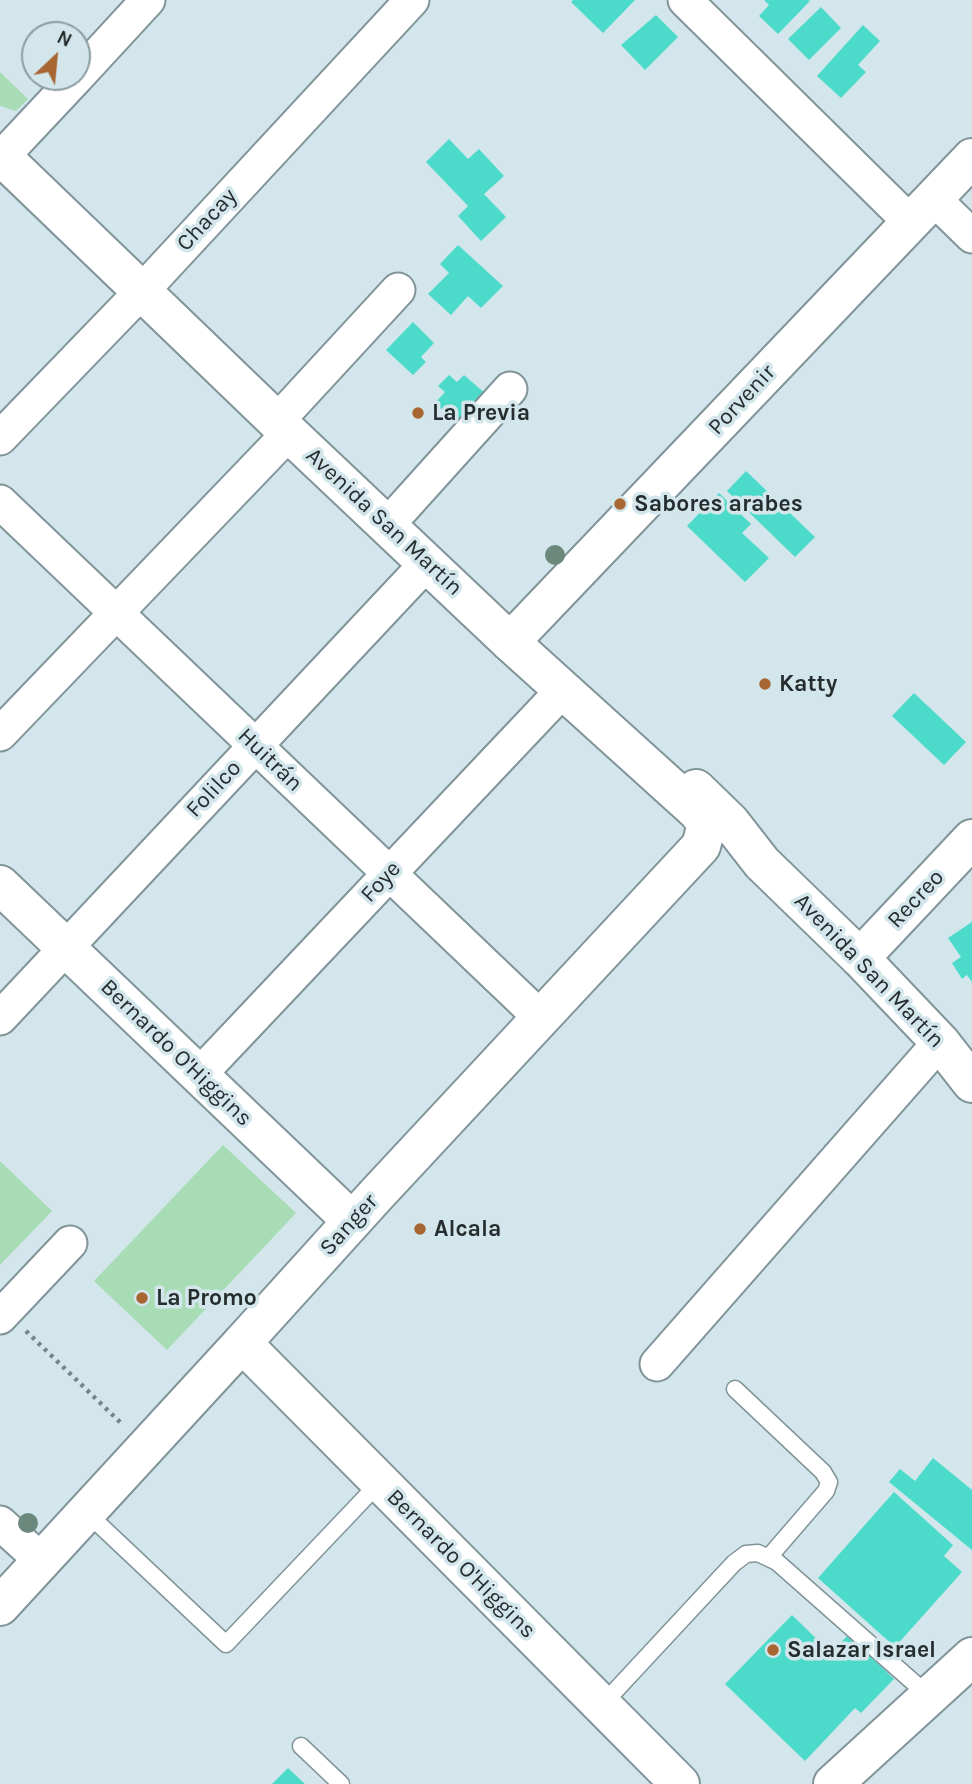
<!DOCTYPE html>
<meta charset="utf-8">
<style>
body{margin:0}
#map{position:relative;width:972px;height:1784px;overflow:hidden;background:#d2e6eb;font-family:Karla,sans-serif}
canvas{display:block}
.north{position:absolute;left:21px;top:21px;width:70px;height:70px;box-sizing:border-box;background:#d2e6eb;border:2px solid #8d9ca0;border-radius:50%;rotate:26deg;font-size:19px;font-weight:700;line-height:28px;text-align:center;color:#262d2f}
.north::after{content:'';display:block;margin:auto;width:24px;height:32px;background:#a86632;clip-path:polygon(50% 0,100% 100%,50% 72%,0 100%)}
</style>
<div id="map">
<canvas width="972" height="1784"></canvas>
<div class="north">N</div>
</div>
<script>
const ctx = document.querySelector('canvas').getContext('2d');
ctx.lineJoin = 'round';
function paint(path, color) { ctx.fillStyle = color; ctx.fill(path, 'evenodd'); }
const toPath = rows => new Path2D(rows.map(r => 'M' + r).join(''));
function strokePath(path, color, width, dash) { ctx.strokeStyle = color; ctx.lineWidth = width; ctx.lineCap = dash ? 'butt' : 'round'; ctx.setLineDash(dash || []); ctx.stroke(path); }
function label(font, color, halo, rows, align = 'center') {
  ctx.font = font + ' Karla,sans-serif'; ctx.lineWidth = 7; ctx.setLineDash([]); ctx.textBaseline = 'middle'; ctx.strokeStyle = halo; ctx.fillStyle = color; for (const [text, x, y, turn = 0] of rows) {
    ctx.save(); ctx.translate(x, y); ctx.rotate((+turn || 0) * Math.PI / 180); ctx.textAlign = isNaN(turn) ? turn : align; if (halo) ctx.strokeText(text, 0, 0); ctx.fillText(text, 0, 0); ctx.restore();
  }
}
const green = toPath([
 [0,72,28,99,16,111,0,106],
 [223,1145,296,1213,167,1350,94,1281],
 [0,1161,52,1211,0,1265]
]);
const building = toPath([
 [573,0,635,0,603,33,571,2],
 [764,0,808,0,810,1,778,34,759,16,769,5],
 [821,7,841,28,809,60,788,39],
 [656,15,678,37,645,70,621,45],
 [863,25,880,41,858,65,866,72,841,98,817,76],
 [449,139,468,159,479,149,504,176,484,194,506,217,481,241,458,216,468,206,426,162],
 [458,245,503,286,481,308,468,296,451,315,428,294,449,273,440,264],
 [413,322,434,343,421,357,426,362,413,375,386,350],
 [449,375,457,382,464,375,487,395,459,425,435,403,445,392,438,386],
 [746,471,815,537,795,557,727,491],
 [719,493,751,524,742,533,769,558,745,582,687,526],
 [914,693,966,742,944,765,892,716],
 [972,922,972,982,967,975,962,979,952,963,961,957,948,938],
 [933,1458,972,1490,972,1550,889,1482,900,1469,915,1481],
 [894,1492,953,1545,944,1556,962,1572,895,1647,818,1578],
 [792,1615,831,1653,848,1635,894,1679,861,1713,855,1708,805,1761,725,1684],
 [288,1768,305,1784,272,1784]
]);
const path = toPath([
 [26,1331,123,1425]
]);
const service = toPath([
 [735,1389,823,1472,829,1482,826,1491,769,1557],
 [86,1512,226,1644,380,1482],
 [602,1705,734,1563,746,1554,758,1553,777,1562,929,1696],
 [301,1746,341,1784]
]);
const minor = toPath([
 [685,0,910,222],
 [77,77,148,0],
 [0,159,77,77],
 [933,198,972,236],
 [291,406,398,290],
 [0,438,142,291,412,0],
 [0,502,541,1018],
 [401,510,510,389],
 [0,734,289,433],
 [0,1018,428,562],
 [199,1075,563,690],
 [0,1317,70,1243],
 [657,1364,940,1042],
 [0,1523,42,1561]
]);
const tertiary = toPath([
 [510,642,972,158],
 [0,885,352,1221],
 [860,958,972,839],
 [0,1606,242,1343]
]);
const secondary = toPath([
 [0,155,289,433,510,642,698,812,707,824,701,846,376,1195,242,1343,680,1784],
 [696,789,730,822,762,863,860,958,940,1042,972,1083],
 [833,1784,972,1657]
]);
const trees = [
 [555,555],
 [28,1523]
];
const markers = [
 [418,413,7,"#a86632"],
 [620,504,7,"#a86632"],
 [765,684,7,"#a86632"],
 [420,1229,7,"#a86632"],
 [142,1298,7,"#a86632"],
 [773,1650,7,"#a86632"]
];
const streetNames = [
 ["Chacay",207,220,-47],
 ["Porvenir",742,400,-47],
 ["Avenida San Martín",384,522,43],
 ["Huitrán",270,760,44],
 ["Folilco",214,789,-47],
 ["Foye",381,882,-47],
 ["Recreo",916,899,-47],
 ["Avenida San Martín",869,971,46],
 ["Bernardo O'Higgins",176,1053,44],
 ["Sanger",349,1225,-48],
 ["Bernardo O'Higgins",461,1564,45]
];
const poiNames = [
 ["La Previa",432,413],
 ["Sabores arabes",634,504],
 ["Katty",779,684],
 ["Alcala",434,1229],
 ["La Promo",156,1298],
 ["Salazar Israel",787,1650]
];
paint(green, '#a8dcb5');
paint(building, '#4cdbca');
strokePath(service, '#819499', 19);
strokePath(minor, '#819499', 37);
strokePath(tertiary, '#819499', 42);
strokePath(secondary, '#819499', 42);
strokePath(path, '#778488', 4.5, [3.5, 5]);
strokePath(service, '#fff', 16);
strokePath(minor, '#fff', 33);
strokePath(tertiary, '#fff', 38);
strokePath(secondary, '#fff', 38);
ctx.fillStyle = '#6b887c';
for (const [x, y] of trees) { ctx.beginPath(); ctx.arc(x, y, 10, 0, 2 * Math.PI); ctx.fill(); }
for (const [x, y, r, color] of markers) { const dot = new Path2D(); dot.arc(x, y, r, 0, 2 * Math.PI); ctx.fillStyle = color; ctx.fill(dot); strokePath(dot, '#d2e6eb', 2.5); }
label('23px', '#262d2f', '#d2e6eb', streetNames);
label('bold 23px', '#262d2f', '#d2e6eb', poiNames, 'left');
</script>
